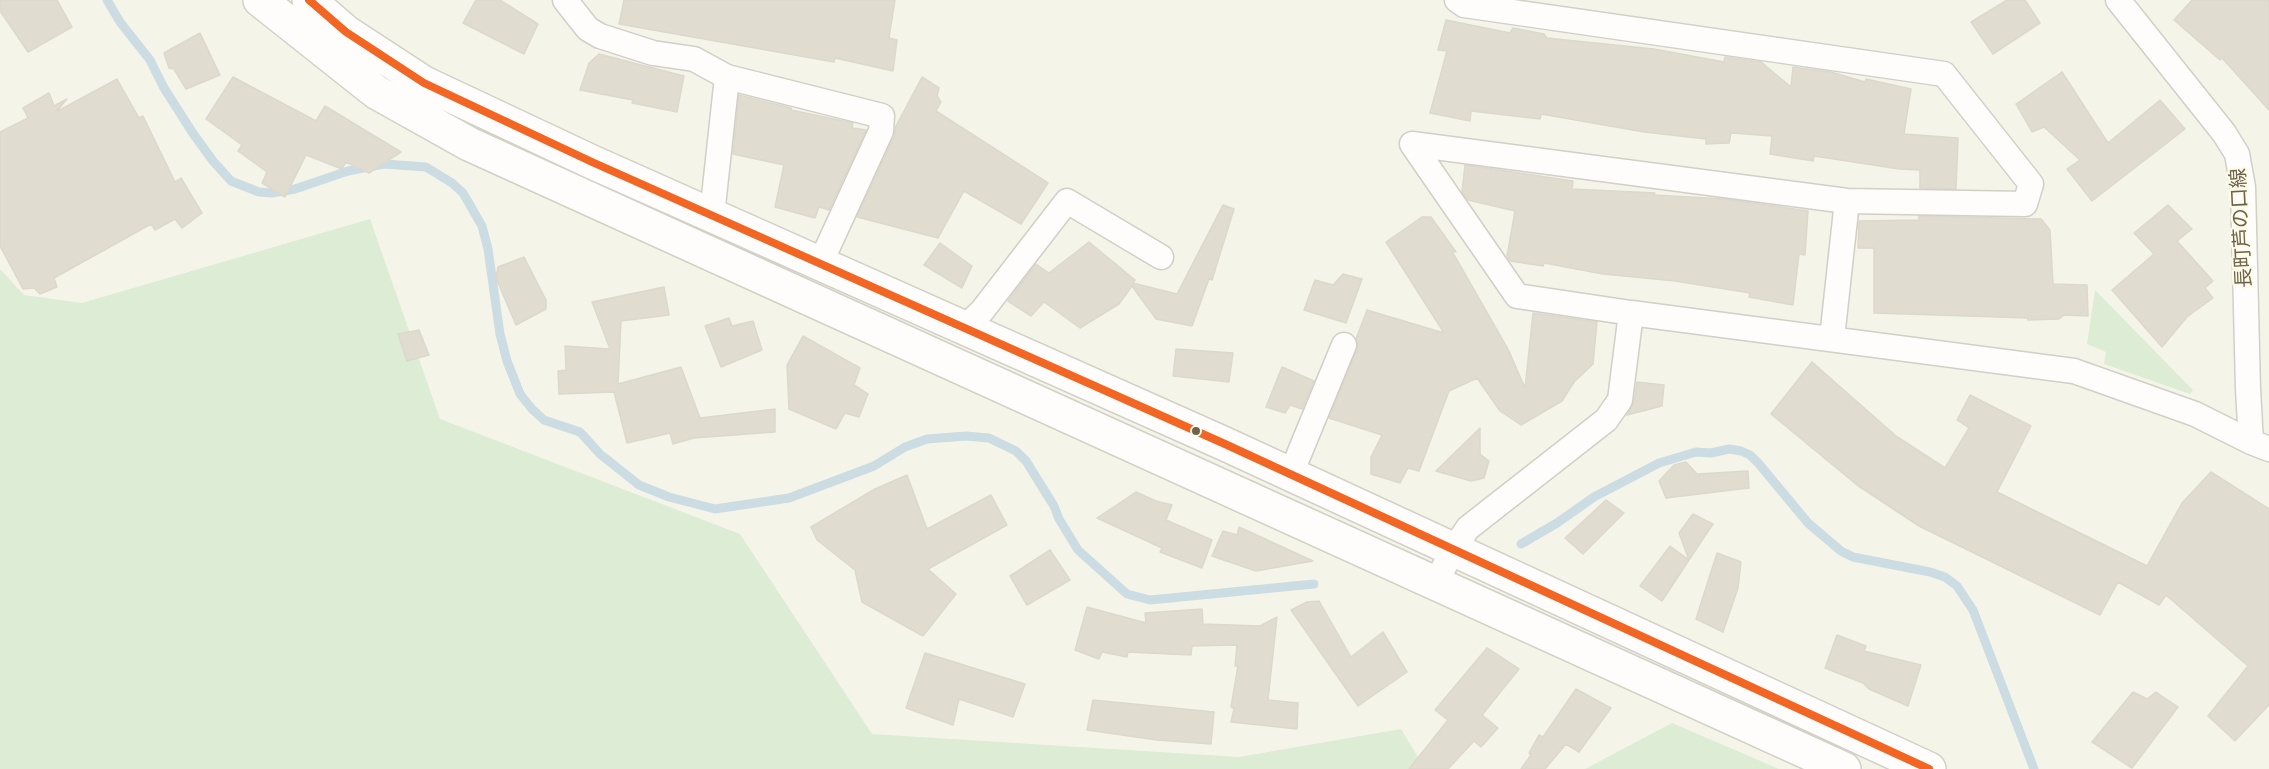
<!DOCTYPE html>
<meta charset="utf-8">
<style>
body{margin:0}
canvas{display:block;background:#f5f4e9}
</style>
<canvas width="2269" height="769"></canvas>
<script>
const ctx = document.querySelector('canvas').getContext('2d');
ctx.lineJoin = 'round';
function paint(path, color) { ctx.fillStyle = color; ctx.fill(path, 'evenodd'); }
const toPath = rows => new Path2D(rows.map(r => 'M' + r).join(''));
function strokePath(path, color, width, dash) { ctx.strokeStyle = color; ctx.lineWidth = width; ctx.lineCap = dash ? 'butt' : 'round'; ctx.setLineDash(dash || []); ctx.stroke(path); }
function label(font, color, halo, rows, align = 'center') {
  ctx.font = font + ' "Exo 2","Noto Sans JP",sans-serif'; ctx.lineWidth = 4.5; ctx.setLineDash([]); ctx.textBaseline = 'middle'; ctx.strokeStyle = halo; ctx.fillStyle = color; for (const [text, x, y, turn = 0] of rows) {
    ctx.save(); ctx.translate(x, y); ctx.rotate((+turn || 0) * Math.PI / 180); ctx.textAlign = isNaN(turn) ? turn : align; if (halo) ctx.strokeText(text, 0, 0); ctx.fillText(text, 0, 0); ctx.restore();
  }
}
const green = toPath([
 [370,219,440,419,740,534,872,734,1239,757,1401,729,1425,769,0,769,0,269,24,295,82,303],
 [2095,290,2193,390,2190,394,2104,364,2106,352,2087,344],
 [1672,723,1779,769,1585,769]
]);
const stream = toPath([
 [107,0,120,22,150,60,164,88,192,132,213,161,231,181,259,192,272,193,295,189,348,171,384,164,426,167,452,183,463,193,482,226,488,249,500,334,507,361,520,394,532,409,544,420,580,432,600,454,639,485,669,497,715,509,789,498,874,466,905,447,927,439,966,436,989,438,1016,451,1026,461,1054,506,1059,519,1078,550,1127,594,1150,600,1314,584],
 [1521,544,1557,523,1594,497,1659,463,1696,452,1711,453,1729,449,1741,451,1750,455,1759,464,1808,523,1841,551,1853,557,1930,572,1945,577,1957,586,1973,610,2034,769]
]);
const building = toPath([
 [0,0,57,0,72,27,28,52,0,11,0,0],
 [476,0,500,0,538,24,524,54,463,23,476,0],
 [624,0,895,0,889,38,897,40,893,71,835,58,834,62,619,24,624,0],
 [2007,0,2025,0,2040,23,1993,54,1971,22,2007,0],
 [2192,0,2269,0,2269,110,2222,58,2220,60,2174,20,2192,0],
 [1446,20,1510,33,1513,28,1544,34,1547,38,1654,49,1724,62,1725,57,1761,62,1791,87,1793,67,1831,72,1865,82,1866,79,1911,89,1904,134,1958,138,1956,189,1920,188,1920,170,1899,169,1814,156,1813,161,1770,154,1772,136,1731,133,1729,143,1706,144,1706,139,1644,132,1541,114,1540,119,1471,111,1470,121,1430,113,1447,51,1438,50,1446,20],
 [200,33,220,75,186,89,174,69,169,68,164,53,200,33],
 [599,54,684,76,677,112,632,103,633,100,580,90,589,63,599,54],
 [2062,72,2108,143,2160,100,2185,129,2092,201,2067,169,2080,160,2044,127,2032,132,2016,104,2062,72],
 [233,77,316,121,325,106,401,152,369,173,346,162,342,169,306,155,285,197,262,183,267,172,238,151,242,145,206,119,233,77],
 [922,77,939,88,937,96,941,102,936,111,1048,183,1021,224,964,191,938,238,857,217,894,137,896,126,922,77],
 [117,79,139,118,143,116,175,182,181,178,202,213,182,228,175,219,155,230,151,224,54,278,57,287,40,294,34,288,23,289,0,246,0,132,28,118,23,108,49,93,54,106,67,99,56,112,117,79],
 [739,95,791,108,791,110,853,123,852,128,866,130,829,210,819,207,815,218,775,207,784,165,733,154,739,95],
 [1465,165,1573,181,1572,189,1655,193,1654,195,1725,199,1808,211,1805,255,1799,254,1793,305,1749,297,1750,293,1675,281,1603,274,1544,263,1543,266,1510,261,1507,256,1515,211,1468,200,1462,192,1465,165],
 [1223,205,1234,209,1212,280,1209,279,1192,326,1156,319,1132,286,1119,304,1080,328,1044,302,1031,316,1008,301,1036,264,1049,273,1089,242,1135,280,1133,283,1177,294,1223,205],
 [2168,205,2192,229,2177,241,2213,281,2205,288,2213,298,2187,317,2162,347,2112,290,2154,254,2134,233,2168,205],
 [1919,216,2041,219,2050,230,2053,284,2087,285,2088,316,2064,315,2059,319,2028,320,2028,318,1874,313,1874,248,1858,248,1859,221,1919,220,1919,216],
 [1422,217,1431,217,1456,252,1452,251,1508,349,1525,388,1533,313,1597,322,1593,364,1574,382,1562,401,1521,425,1500,411,1477,378,1449,391,1419,471,1408,468,1400,483,1371,474,1371,457,1382,435,1329,418,1357,350,1356,339,1367,310,1444,333,1386,242,1422,217],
 [940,243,972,266,962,288,924,265,940,243],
 [524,257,546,300,546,309,516,325,496,278,498,267,524,257],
 [1343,274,1362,279,1346,323,1304,310,1315,280,1333,285,1343,274],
 [664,287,669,315,621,321,618,384,681,367,700,418,775,409,775,432,694,438,673,444,670,433,627,443,614,392,559,394,558,371,566,370,565,346,610,349,592,302,664,287],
 [729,318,732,326,753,321,762,350,721,367,705,326,729,318],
 [419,330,429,355,407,361,398,334,419,330],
 [803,336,860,368,854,385,868,394,859,417,845,413,836,429,789,409,787,365,803,336],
 [1176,349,1233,353,1229,382,1173,376,1176,349],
 [1812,362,1896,436,1945,468,1969,428,1957,420,1970,395,2031,426,1997,492,2147,566,2182,503,2211,472,2269,509,2269,705,2235,741,2208,716,2248,666,2166,595,2159,605,2118,582,2100,615,1919,526,1857,485,1771,414,1812,362],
 [1282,367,1314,381,1302,409,1290,405,1285,413,1266,407,1282,367],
 [1637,382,1664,385,1662,406,1627,415,1634,402,1637,382],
 [1480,428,1480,454,1489,461,1484,478,1471,481,1436,471,1480,428],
 [1686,462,1697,474,1748,471,1749,488,1666,498,1659,481,1674,465,1686,462],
 [907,475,927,529,991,495,1007,525,928,569,956,594,923,636,862,602,855,570,817,540,811,527,875,489,907,475],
 [1136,492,1156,501,1172,505,1166,520,1212,540,1202,568,1160,552,1162,548,1097,518,1136,492],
 [1606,500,1624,513,1583,554,1565,538,1606,500],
 [1693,514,1713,524,1689,560,1679,533,1693,514],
 [1239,527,1313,561,1256,571,1212,556,1223,531,1237,535,1239,527],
 [1670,546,1689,560,1662,601,1640,586,1670,546],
 [1050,550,1070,580,1027,605,1010,576,1050,550],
 [1717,553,1741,562,1738,588,1723,632,1696,619,1717,553],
 [1319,601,1351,657,1383,632,1407,672,1358,706,1291,610,1307,602,1319,601],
 [1087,607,1146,623,1145,613,1202,609,1203,624,1260,626,1277,617,1268,700,1298,703,1297,729,1231,722,1234,709,1231,707,1238,666,1235,666,1237,645,1192,646,1191,655,1128,652,1127,657,1102,652,1099,659,1075,650,1087,607],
 [1837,635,1866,646,1864,651,1921,665,1908,706,1869,689,1863,683,1825,668,1837,635],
 [1487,648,1519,669,1482,715,1498,728,1481,747,1474,741,1448,769,1409,769,1448,720,1435,710,1487,648],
 [925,653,1025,684,1013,717,959,699,953,725,906,708,925,653],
 [1576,689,1611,708,1579,752,1566,744,1545,769,1521,769,1531,755,1529,753,1539,735,1543,737,1576,689],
 [2133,692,2147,699,2156,692,2178,707,2132,768,2092,742,2133,692],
 [1093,700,1214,712,1211,744,1157,740,1087,730,1093,700]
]);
const street = toPath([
 [565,0,588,29,600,36,653,53,694,59,727,77,712,215],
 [1457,0,1464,5,1944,74,2031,184,2025,204,1847,201,1412,144,1517,296,1631,313],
 [2118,0,2224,133,2237,154,2243,187,2248,389,2251,442,2269,449],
 [727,77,882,116,881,131,820,264],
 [964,328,982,311,1067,201,1161,257],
 [1832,338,1847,201],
 [1290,476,1344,345],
 [1435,584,1453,550,1468,528,1606,420,1620,400,1631,313,2074,371,2195,414,2251,442]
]);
const secondary = toPath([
 [260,0,376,92,469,144,1844,769],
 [309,0,346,32,424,83,592,162,1225,444,1929,769]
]);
const bus1 = toPath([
 [309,0,346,32,424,83,592,162,1225,444,1929,769]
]);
const markers = [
 [1196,431,5,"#6f624c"]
];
const streetNames = [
 ["長町芦の口線",2241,228,-93]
];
paint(green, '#dcecd5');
strokePath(stream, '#ccdce3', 9);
paint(building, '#e0dcd0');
strokePath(building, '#ddd8cc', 1.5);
strokePath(street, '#d2cfc6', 27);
strokePath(secondary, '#d3d0c6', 36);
strokePath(street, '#fefdfc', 24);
strokePath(secondary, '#fefdfc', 33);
strokePath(bus1, '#f26522', 8);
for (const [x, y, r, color] of markers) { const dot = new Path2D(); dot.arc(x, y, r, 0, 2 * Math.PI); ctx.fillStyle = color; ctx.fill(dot); strokePath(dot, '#fdfbe9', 2); }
label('20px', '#6f624c', '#fdfbe9', streetNames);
</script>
